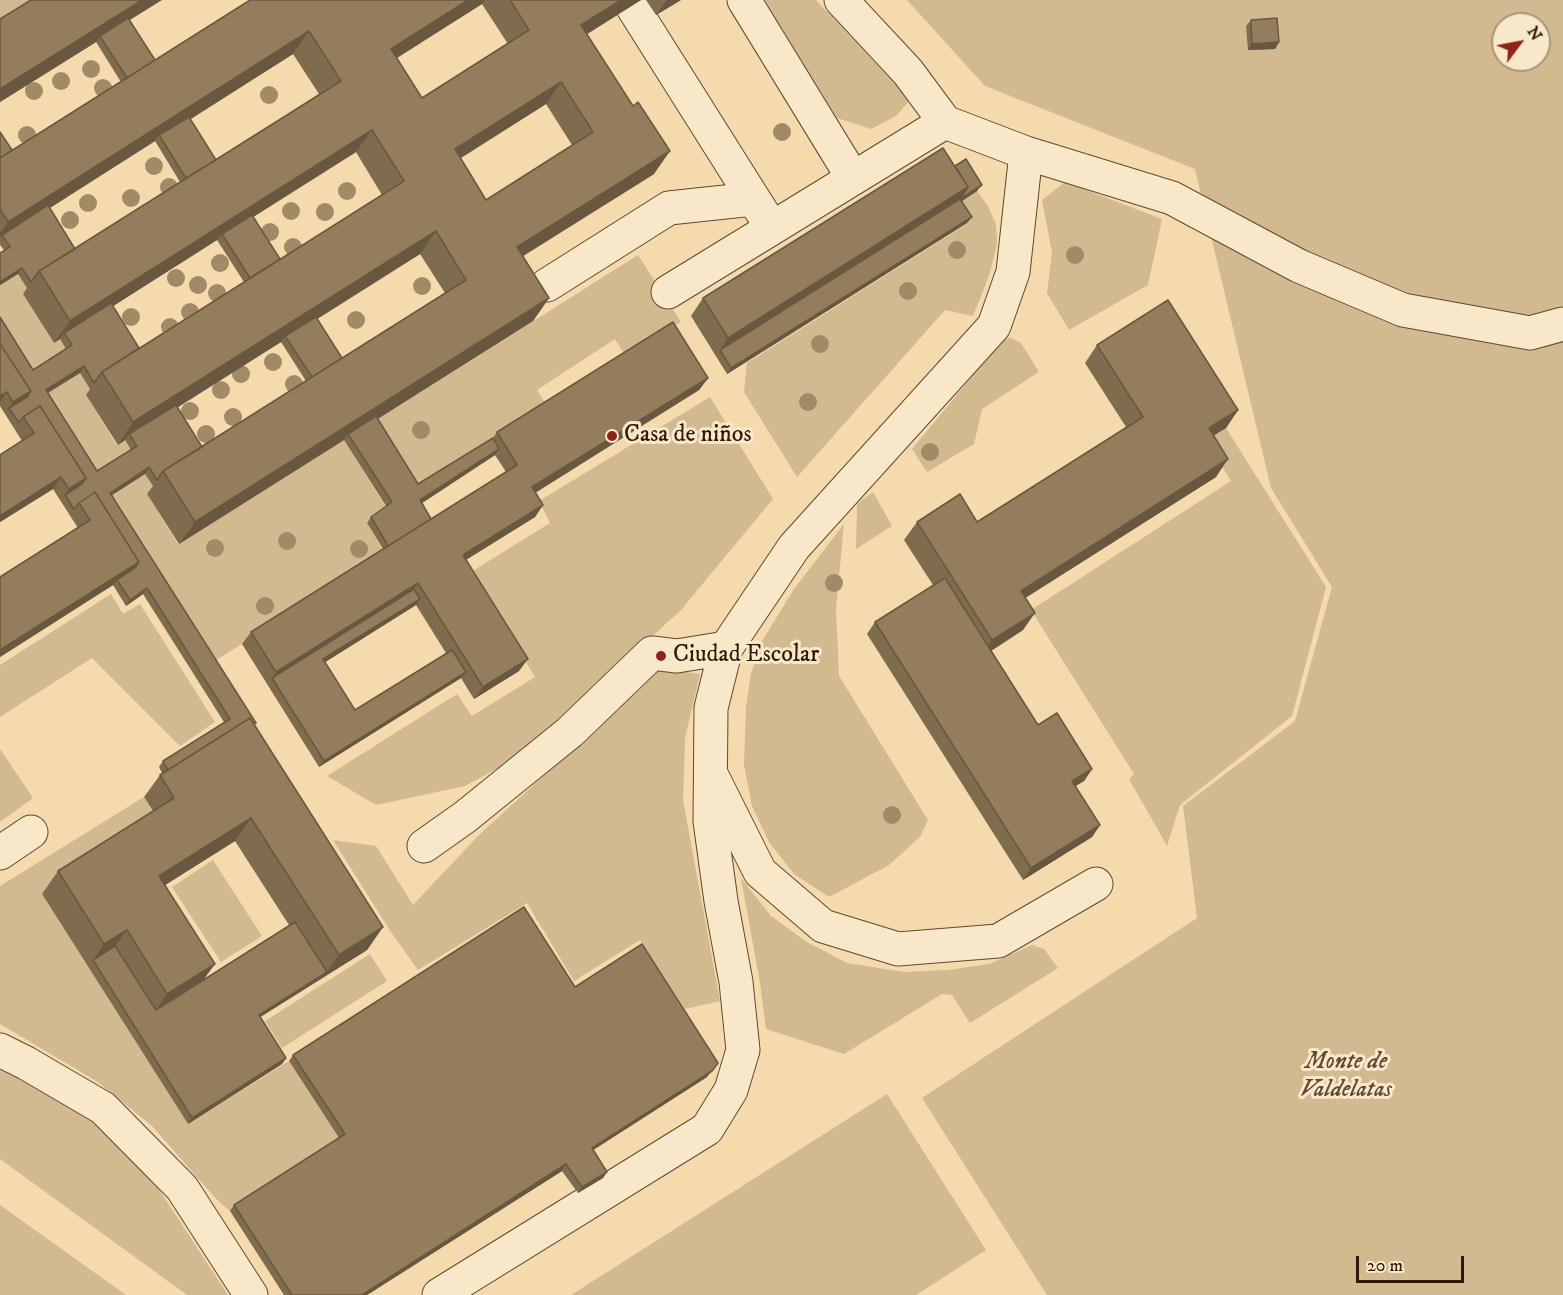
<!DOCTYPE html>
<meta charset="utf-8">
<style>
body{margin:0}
#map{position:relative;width:1563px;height:1295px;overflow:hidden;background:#f4daac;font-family:"IM FELL DW Pica",serif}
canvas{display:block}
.north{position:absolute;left:1491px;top:12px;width:60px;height:60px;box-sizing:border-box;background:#f8e7c9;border:2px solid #a7957b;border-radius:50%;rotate:58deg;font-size:16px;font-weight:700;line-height:24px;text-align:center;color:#2d1906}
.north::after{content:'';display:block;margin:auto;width:21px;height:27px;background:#8f2418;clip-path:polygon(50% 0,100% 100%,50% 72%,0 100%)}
.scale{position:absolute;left:1356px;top:1256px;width:108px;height:27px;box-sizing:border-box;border:3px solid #2d1906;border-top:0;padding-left:8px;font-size:18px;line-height:21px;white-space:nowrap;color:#2d1906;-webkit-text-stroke:4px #f8e7c9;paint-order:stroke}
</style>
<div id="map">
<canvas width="1563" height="1295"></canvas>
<div class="north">N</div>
<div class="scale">20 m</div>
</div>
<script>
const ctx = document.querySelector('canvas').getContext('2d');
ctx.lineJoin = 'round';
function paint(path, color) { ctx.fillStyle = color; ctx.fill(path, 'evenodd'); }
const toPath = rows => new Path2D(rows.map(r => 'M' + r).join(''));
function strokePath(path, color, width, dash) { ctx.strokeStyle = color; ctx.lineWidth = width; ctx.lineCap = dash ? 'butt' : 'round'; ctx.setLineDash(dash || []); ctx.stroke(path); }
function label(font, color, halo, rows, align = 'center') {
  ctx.font = font + ' "IM FELL DW Pica",serif'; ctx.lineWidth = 6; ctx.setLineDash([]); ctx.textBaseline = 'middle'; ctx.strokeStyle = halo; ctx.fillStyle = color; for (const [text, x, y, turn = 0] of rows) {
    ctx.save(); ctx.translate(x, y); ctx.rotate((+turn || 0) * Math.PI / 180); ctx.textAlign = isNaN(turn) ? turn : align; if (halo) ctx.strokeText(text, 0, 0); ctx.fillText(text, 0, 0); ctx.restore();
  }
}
const green = toPath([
 [0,0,51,0,0,32],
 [763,0,816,0,910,100,896,116,871,129,837,118],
 [907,0,1563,0,1563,1295,1047,1295,922,1098,1197,918,1183,806,1295,721,1332,587,1271,488,1195,169,985,86],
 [1503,24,1539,24,1539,60,1503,60],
 [1065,182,1162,219,1148,285,1069,330,1047,293,1052,253,1042,200],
 [977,191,988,206,996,225,997,244,989,276,973,316,945,310,797,477,744,392,747,363,967,224,956,205],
 [638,255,681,322,627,358,615,339,537,390,548,407,414,490,372,423],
 [18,274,29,290,23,294,54,343,60,339,67,351,29,376,0,330,0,285],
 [1011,338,1021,343,1039,372,982,409,974,444,927,472,912,449,1003,339],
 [80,373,92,391,86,395,117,445,125,440,132,452,93,477,42,396],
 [710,397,773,499,681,610,522,755,465,786,376,805,327,776,457,694,472,716,535,677,471,572,550,523,539,501],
 [1226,428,1326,587,1292,716,1180,805,1167,846,1129,779,1134,774,1031,610,1231,481,1206,440],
 [344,440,387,509,367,523,385,554,210,664,106,499,145,474,155,489,147,494,178,544],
 [873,492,892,526,856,549,857,504],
 [844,524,836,609,839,676,928,820,920,837,889,865,829,897,794,874,769,842,752,806,744,765,746,707,751,673,762,641,794,589],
 [111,594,123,614,140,604,215,722,180,746,92,658,0,717,0,665],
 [660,669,700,674,685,738,683,800,720,1001,685,1009,640,940,574,981,527,903,418,970,391,932,333,840,376,846,413,905,479,835],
 [0,749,33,798,0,822],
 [144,797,158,820,42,894,188,1124,289,1061,340,1140,230,1211,218,1201,152,1126,98,1082,0,1024,0,886],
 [213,860,262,936,221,962,172,887],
 [741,878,771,916,807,942,847,963,904,972,948,970,989,964,1032,945,1044,949,1058,968,970,1023,952,995,942,994,844,1054,766,1029,760,983],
 [370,954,387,981,282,1048,265,1021],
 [0,1064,46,1087,110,1133,158,1188,228,1295,187,1295,0,1159],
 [887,1094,986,1250,916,1295,571,1295],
 [0,1205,126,1295,0,1295]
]);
const minor = toPath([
 [744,0,853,178],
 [841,0,908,72,945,122,1026,153,1172,198,1299,266,1403,310,1530,333,1563,324],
 [632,6,772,228],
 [547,285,669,208,753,199],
 [668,292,945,122],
 [712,776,760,872,823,926,898,949,998,941,1096,884],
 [424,846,465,817,570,732,652,653,677,656,726,648],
 [0,853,31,832],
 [0,1050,26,1063,103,1108,182,1188,251,1295],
 [439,1295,707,1129,731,1090,743,1050,736,982,721,901,710,821,711,708,726,648,794,547,994,326,1013,272,1026,153]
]);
const trees = [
 [91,69],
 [61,81],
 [103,88],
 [34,91],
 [269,95],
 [782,132],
 [27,135],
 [154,166],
 [169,187],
 [347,191],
 [131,198],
 [88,203],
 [291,211],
 [325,212],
 [70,220],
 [270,232],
 [293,247],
 [957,250],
 [1075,255],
 [220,263],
 [176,278],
 [198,285],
 [422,286],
 [908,291],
 [217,293],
 [190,312],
 [131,317],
 [356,320],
 [170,327],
 [820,344],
 [273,362],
 [241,374],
 [294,384],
 [221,390],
 [808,402],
 [190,411],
 [233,417],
 [421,430],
 [206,434],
 [930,452],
 [287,541],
 [215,548],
 [359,549],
 [834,583],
 [265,606],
 [892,815]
];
const wall = toPath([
 [250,0,641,0,587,34,654,174,523,256,549,298,533,321,378,419,418,484,493,438,497,432,708,378,699,390,535,492,543,505,535,517,466,560,519,671,474,699,461,678,319,767,242,644,251,632,383,549,367,523,371,517,386,506,344,440,179,544,147,494,153,486,145,474,112,495,255,725,383,927,367,950,260,1017,286,1058,282,1064,188,1124,42,894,58,871,153,811,144,797,160,775,162,773,159,767,163,761,224,722,143,594,126,606,113,585,0,657,0,577,78,528,53,489,0,522,0,455,22,441,0,406,0,317,33,370,66,349,60,339,54,343,23,294,27,288,18,274,0,285,0,253,4,250,0,245,0,132,12,150,121,82,96,42,0,102,0,19,130,20,155,60],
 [482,4,508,44,422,98,396,58],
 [293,54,319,94,216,160,190,119],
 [546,104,572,145,486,200,460,158],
 [155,141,180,182,75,249,50,208],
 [356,152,382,195,280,259,253,217],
 [217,240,244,282,139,348,113,306],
 [420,254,445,293,342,358,317,319],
 [281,342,306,381,202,447,177,407],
 [80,373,90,389,86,395,118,445,125,440,131,450,97,471,48,393],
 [495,455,506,472,431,519,422,503],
 [416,605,446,653,355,710,325,662],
 [235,841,289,925,203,980,165,885],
 [646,0,681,0,656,15],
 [1251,20,1279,42,1275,49,1248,50,1246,26],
 [955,166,977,191,962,201,967,223,727,374,691,316,703,298],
 [1097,345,1238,410,1226,428,1213,435,1216,477,1025,598,1023,630,991,651,1038,725,1092,769,1084,781,1075,786,1100,825,1092,837,1023,880,867,634,875,622,933,585,904,540,917,522,977,522,1126,427,1085,363],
 [575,987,707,1077,593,1150,607,1172,603,1178,578,1193,562,1171,367,1295,284,1295,230,1211,234,1205,339,1138,289,1061,293,1055]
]);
const shadedWall = toPath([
 [142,0,162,0,101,38,100,36,96,42,0,102,0,89],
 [468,0,485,0,482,4,375,72,391,49],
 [621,0,641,0,565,48,581,25],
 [667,0,681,0,656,15],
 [309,31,293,54,161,138,159,135,155,141,4,237,2,235,0,238,0,233,8,222],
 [1279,42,1275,49,1248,50,1252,44],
 [561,82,546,104,439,172,455,149],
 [372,130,356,152,223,236,222,234,217,240,66,336,64,333,60,339,54,343,70,321],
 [670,151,654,174,507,266,517,247],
 [982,185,977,191,956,205,960,199],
 [968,187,956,205,720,350,728,338],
 [972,217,967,223,727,374,731,368],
 [436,231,420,254,287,338,285,336,281,342,131,437,129,434,125,440,118,445,133,422],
 [22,268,18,274,0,285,0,282],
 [549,298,533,321,350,436,348,434,344,440,179,544,195,522],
 [84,366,80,373,42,396,46,390],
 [708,378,699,390,524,500,532,487],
 [31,391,22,403,9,408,13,402],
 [7,392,0,402,0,396],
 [1238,410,1226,428,1197,446,1209,428],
 [499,449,495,455,416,507,420,500],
 [1228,459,1216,477,1008,609,1021,591],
 [149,467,145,474,106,499,110,493],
 [61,477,53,489,0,522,0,516],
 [86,478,77,491,65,495,69,489],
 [543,505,535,517,454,567,463,555],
 [139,562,130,574,117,580,113,585,0,657,0,650],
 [418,583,410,595,272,678,276,672],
 [147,588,143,594,126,606,130,600],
 [420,599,416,605,319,666,323,659],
 [1035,613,1023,630,980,658,992,640],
 [528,659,519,671,474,699,483,687],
 [466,672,461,678,319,767,324,761],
 [1092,769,1084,781,1064,793,1072,781],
 [251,818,235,841,143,899,159,876],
 [1100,825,1092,837,1023,880,1031,868],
 [383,927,367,950,254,1021,259,1015,327,972,339,955],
 [127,930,111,952,93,960,104,944],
 [215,964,199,986,151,1017,167,994],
 [286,1058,282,1064,188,1124,192,1118],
 [718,1063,707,1077,587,1154,592,1148],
 [566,1164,562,1171,367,1295,362,1295],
 [607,1172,603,1178,578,1193,582,1187]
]);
const building = toPath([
 [31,0,142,0,0,89,0,19,31,0],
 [250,0,468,0,391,49,422,98,529,30,510,0,621,0,581,25,633,106,638,102,670,151,517,247,549,298,195,522,163,471,466,280,436,231,133,422,102,372,404,181,372,130,70,321,39,271,341,81,309,31,8,222,0,209,0,158,250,0],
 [561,82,593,132,486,200,455,149,561,82],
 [128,18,155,60,127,78,100,36,128,18],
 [1277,18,1279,42,1252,44,1251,20,1277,18],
 [189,117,216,160,186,178,159,135,189,117],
 [0,132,12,150,0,158,0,132],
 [943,148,968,187,728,338,703,298,943,148],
 [966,159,982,185,960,199,972,217,731,368,720,350,960,199,968,187,955,166,966,159],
 [48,205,75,249,39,271,31,282,22,268,0,282,0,253,10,247,2,235,48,205],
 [252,215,280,259,250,278,222,234,252,215],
 [1168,300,1238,410,1209,428,1228,459,1021,591,1035,613,992,640,917,522,960,494,977,522,1143,417,1097,345,1168,300],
 [111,303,139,348,102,372,94,383,84,366,46,390,97,471,137,446,129,434,176,405,202,447,163,471,157,480,149,467,110,493,256,723,254,724,250,718,168,770,163,761,230,719,147,588,130,600,117,580,135,568,139,562,95,492,79,503,74,509,65,495,82,484,86,478,40,406,23,417,19,423,9,408,27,397,31,391,0,344,0,317,33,370,72,345,64,333,111,303],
 [316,317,342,358,312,377,285,336,316,317],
 [673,322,708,378,532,487,543,505,463,555,528,659,483,687,418,583,276,672,251,632,517,465,497,432,673,322],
 [0,344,31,391,13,402,7,392,0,396,0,344],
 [40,406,86,478,69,489,61,477,0,516,0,455,34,433,23,417,40,406],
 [376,416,418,484,493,438,499,449,420,500,431,519,388,546,371,517,392,502,348,434,376,416],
 [95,492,139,562,0,650,0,577,90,520,79,503,95,492],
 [945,578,1038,725,1057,713,1092,769,1072,781,1100,825,1031,868,875,622,945,578],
 [414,589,420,599,323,659,355,710,452,650,466,672,324,761,272,678,414,589],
 [250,718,383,927,339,955,251,818,159,876,215,964,167,994,127,930,104,944,58,871,174,798,160,775,250,718],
 [524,907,575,987,642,944,718,1063,712,1071,592,1148,607,1172,582,1187,566,1164,362,1295,292,1295,234,1205,345,1134,293,1055,524,907],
 [295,922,327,972,259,1015,286,1058,192,1118,93,960,115,946,156,1010,295,922]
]);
const markers = [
 [612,436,6,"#8f2418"],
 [661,656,6,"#8f2418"]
];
const poiNames = [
 ["Casa de niños",624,436],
 ["Ciudad Escolar",673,656]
];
const parkNames = [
 ["Monte de",1346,1063],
 ["Valdelatas",1346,1091]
];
paint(green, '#d2b990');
strokePath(minor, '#5f4930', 35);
strokePath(minor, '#f8e7c9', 33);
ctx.fillStyle = '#a28a67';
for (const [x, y] of trees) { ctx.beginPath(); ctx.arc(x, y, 9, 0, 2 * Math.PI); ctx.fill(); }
paint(wall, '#7f6c4f');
paint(shadedWall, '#685840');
paint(building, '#947d5c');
strokePath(building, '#685840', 1.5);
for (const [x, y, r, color] of markers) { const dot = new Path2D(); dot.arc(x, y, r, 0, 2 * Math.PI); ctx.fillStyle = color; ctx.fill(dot); strokePath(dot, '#f8e7c9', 2); }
label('24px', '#2d1906', '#f8e7c9', poiNames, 'left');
label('italic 24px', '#5f492f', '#f8e7c9', parkNames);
</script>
